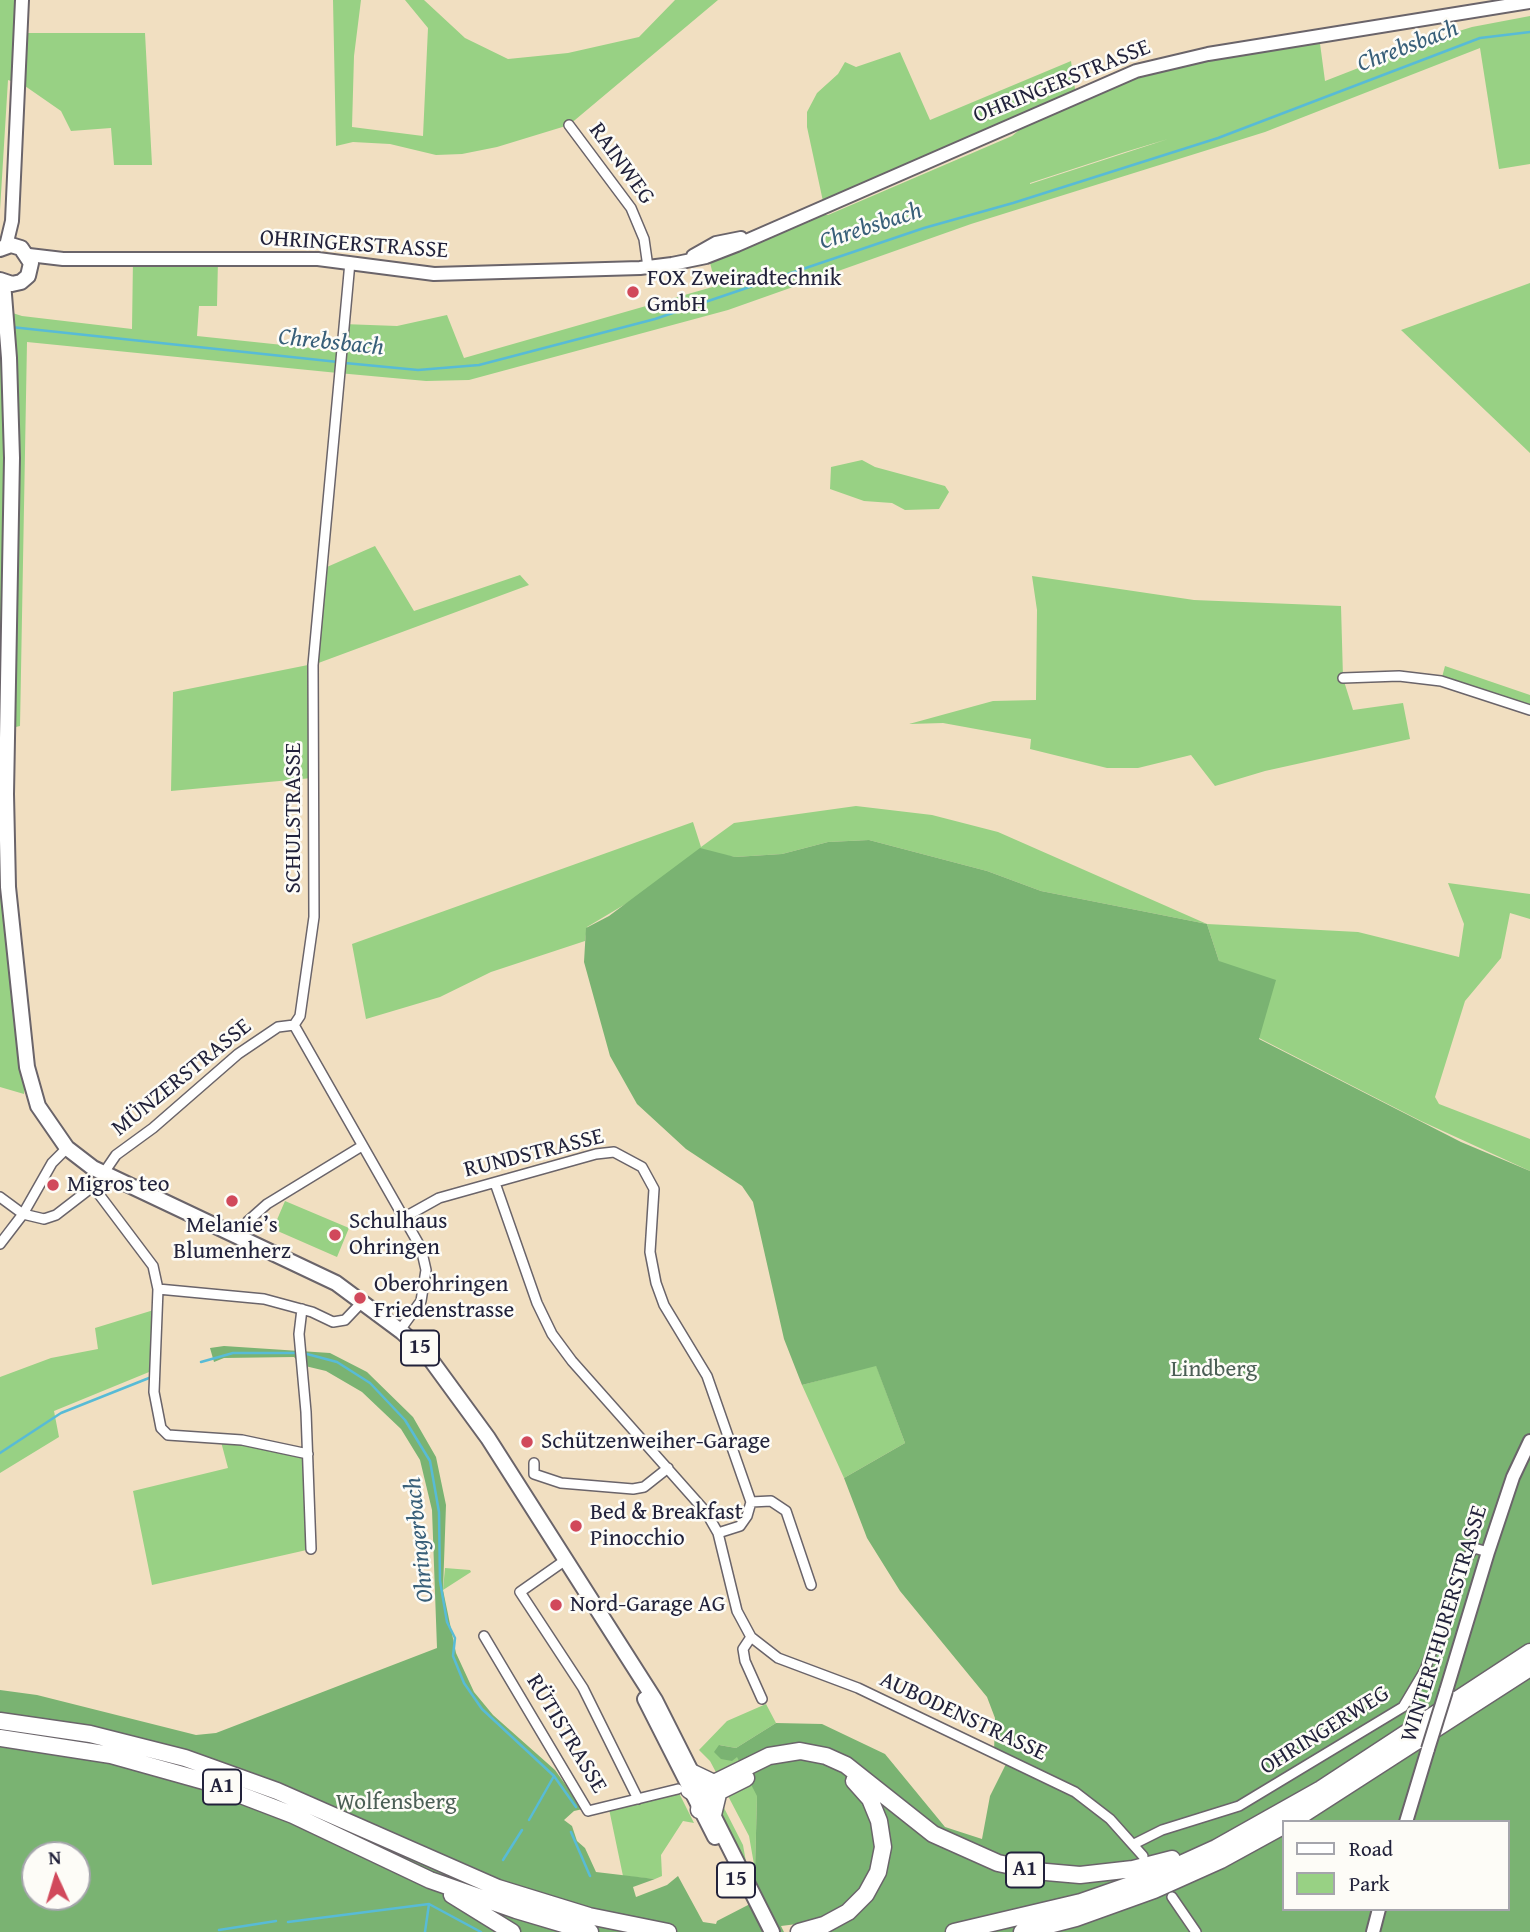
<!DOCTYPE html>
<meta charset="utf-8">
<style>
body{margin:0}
#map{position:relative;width:1530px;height:1932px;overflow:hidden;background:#f1dfc1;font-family:"Gentium Book Plus",serif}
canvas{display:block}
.legend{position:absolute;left:1282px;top:1820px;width:228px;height:91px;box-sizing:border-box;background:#fdfcf7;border:2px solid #a5a5ac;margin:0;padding:9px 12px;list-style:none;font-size:21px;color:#22223b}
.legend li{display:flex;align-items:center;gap:14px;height:35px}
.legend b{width:35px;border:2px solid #a5a5ac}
.north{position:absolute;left:21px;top:1841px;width:70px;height:70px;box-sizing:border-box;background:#fdfcf7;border:2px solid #a5a5ac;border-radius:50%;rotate:356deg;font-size:19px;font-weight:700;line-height:28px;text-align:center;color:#22223b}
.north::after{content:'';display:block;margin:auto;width:24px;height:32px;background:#d1495b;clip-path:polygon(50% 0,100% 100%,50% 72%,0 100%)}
</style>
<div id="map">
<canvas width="1530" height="1932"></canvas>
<ul class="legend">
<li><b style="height:9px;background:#fff"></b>Road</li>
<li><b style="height:19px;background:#98d184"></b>Park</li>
</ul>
<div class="north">N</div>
</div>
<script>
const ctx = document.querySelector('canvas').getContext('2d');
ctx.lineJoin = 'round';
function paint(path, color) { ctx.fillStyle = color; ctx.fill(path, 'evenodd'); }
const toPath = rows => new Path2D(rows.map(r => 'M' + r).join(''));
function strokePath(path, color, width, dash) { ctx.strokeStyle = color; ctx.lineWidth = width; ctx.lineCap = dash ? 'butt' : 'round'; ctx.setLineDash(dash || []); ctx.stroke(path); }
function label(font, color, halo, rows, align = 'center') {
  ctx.font = font + ' "Gentium Book Plus",serif'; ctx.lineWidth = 5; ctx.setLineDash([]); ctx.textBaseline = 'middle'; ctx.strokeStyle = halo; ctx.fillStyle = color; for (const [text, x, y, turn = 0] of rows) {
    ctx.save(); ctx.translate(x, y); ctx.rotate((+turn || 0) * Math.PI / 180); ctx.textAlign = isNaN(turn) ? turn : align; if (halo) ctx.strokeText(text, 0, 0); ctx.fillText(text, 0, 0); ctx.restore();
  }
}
const green = toPath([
 [0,0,22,0,21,33,145,33,152,165,114,165,111,128,71,131,61,111,25,86,8,80,0,210],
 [333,0,361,0,354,56,352,127,423,136,428,28,405,0,424,0,465,38,508,59,568,53,639,37,675,0,718,0,569,125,497,147,462,154,436,155,390,144,353,142,336,146],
 [1530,16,1530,164,1499,169,1480,48,1265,132,971,224,728,310,469,380,426,381,338,373,27,342,20,726,7,729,6,822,27,1067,24,1094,0,1087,0,309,22,316,132,329,133,259,218,259,217,306,199,306,197,336,340,351,343,324,397,326,447,315,464,358,716,286,709,259,816,214,828,215,1012,136,1029,122,1136,71,1319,36,1325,81,1433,39,1472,27],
 [1168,139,1030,184,1030,183,1125,152],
 [900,52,930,120,1071,61,1076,96,824,206,807,127,807,112,817,93,838,74,845,62,856,67],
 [1530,283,1530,453,1401,330],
 [862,460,875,467,945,486,949,492,939,509,905,510,892,503,864,501,830,489,831,467],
 [375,546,414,611,520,575,529,585,313,665,312,778,171,791,173,692,313,664,320,570],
 [1032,576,1194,600,1341,606,1343,678,1353,710,1403,703,1410,739,1265,771,1215,786,1191,755,1138,768,1107,768,1030,749,1031,739,943,723,909,724,993,701,1036,700,1037,610],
 [1445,666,1530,695,1530,710,1441,681],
 [856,806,932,815,998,832,1207,924,1358,932,1459,957,1464,924,1448,883,1530,894,1530,919,1510,913,1501,958,1465,1001,1435,1097,1439,1104,1530,1139,1530,1171,1421,1121,1259,1038,1219,961,1207,924,1041,891,987,871,869,840,828,842,782,854,735,857,711,853,587,927,585,941,491,972,440,997,366,1019,352,944,693,822,701,847,734,823],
 [285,1201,349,1228,337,1257,273,1229],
 [157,1309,154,1370,54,1411,59,1437,0,1473,0,1377,51,1358,98,1349,95,1328],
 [876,1365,905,1443,844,1478,802,1385],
 [220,1438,308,1454,311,1549,152,1585,133,1491,228,1468],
 [445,1568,470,1570,471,1572,443,1590],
 [766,1704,776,1723,736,1748,719,1745,737,1756,765,1752,718,1776,710,1761,699,1750,727,1721],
 [784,1768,757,1796,755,1870,749,1836,727,1794],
 [679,1793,694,1823,683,1821,661,1855,662,1876,655,1879,623,1876,609,1809],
 [721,1802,743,1845,748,1873,721,1816]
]);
const forest = toPath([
 [869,840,987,871,1041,891,1207,924,1219,961,1276,980,1259,1039,1461,1142,1530,1171,1530,1932,802,1932,797,1924,781,1926,784,1932,0,1932,0,1690,37,1695,196,1735,216,1733,437,1648,432,1510,420,1460,401,1429,362,1392,326,1371,301,1365,294,1357,224,1358,214,1362,210,1348,224,1346,330,1353,367,1372,413,1417,436,1457,446,1505,443,1590,456,1653,474,1692,493,1715,555,1770,583,1809,574,1811,564,1820,572,1826,577,1841,585,1848,596,1872,655,1879,633,1887,636,1897,667,1885,678,1876,703,1922,716,1924,717,1921,748,1905,755,1870,757,1796,737,1757,732,1761,721,1759,714,1752,719,1745,736,1748,776,1723,822,1724,885,1754,945,1827,982,1839,990,1796,1008,1760,994,1753,995,1718,987,1697,900,1591,867,1538,844,1478,905,1443,876,1366,802,1385,784,1339,753,1202,742,1186,686,1149,637,1104,610,1056,584,962,586,928,609,916,700,848,735,857,782,854,828,842],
 [1283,1822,1507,1822,1507,1909,1283,1909],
 [35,1855,77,1855,77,1897,35,1897]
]);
const stream = toPath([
 [11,327,338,362],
 [345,363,418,370,479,365,655,319,924,228,1013,203,1218,138,1480,38,1530,32],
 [307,1354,337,1362,370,1383,405,1420,430,1461,439,1512,440,1581,447,1622,455,1638,453,1656,464,1683,482,1709,554,1776,529,1820],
 [201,1362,233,1353,296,1353],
 [0,1453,61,1413,149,1378],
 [554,1776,576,1807],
 [571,1832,590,1876],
 [503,1860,522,1830],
 [288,1922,429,1904],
 [219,1930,276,1921],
 [425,1932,429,1904,481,1932]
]);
const minor = toPath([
 [569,125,631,208,644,239,648,267],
 [350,262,313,665,314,917,300,1016,294,1025,421,1248,426,1270,421,1301,400,1330],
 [1343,678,1399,676,1441,681,1530,710],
 [103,1174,116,1155,153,1128,238,1054,278,1027,294,1025],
 [495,1183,537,1303,552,1334,572,1361,706,1512,718,1533,737,1611,751,1637,778,1658,858,1688,1075,1792,1110,1819,1143,1856],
 [0,1197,23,1214,44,1219,56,1215,91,1188,95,1189,153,1266,158,1289,154,1392,161,1428,168,1435,242,1440,308,1454],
 [405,1217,439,1198,596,1154,614,1152,642,1167,654,1189,650,1252,656,1283,664,1305,707,1376,751,1502,747,1516,740,1526,718,1533],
 [239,1235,248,1221,267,1204,362,1146],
 [0,1244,23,1214,52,1163,67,1148],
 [158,1289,264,1299,312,1312,333,1322,345,1320,363,1301],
 [302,1309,299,1334,306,1412,311,1549],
 [534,1463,534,1474,561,1483,633,1489,644,1487,668,1468],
 [751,1502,771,1501,786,1511,811,1585],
 [567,1559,520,1592,583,1688,638,1799],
 [484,1636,588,1811,678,1789],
 [751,1637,743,1649,745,1661,762,1699],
 [1134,1844,1162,1830,1239,1806,1403,1707,1425,1670,1464,1562,1474,1548,1488,1552],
 [1172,1897,1196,1932]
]);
const secondary = toPath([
 [6,246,12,221,22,0],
 [29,255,63,259,318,259,434,274,640,268,672,264,706,257,737,245,1136,71,1208,54,1530,2],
 [693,256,716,243,741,238],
 [1446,1691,1488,1552,1513,1477,1530,1441],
 [1406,1822,1428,1749],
 [1373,1932,1379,1909]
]);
const primary = toPath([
 [0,249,11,245,21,248,31,263,28,276,21,282,12,284,0,280],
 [3,282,9,358,12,458,6,794,8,887,27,1067,38,1106,67,1148,93,1168,336,1283,402,1332,428,1356,488,1438,655,1700,772,1932],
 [645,1699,715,1837]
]);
const motorway = toPath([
 [0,1721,90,1734,185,1758,277,1791,498,1888,589,1916,668,1932],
 [0,1738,111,1755,204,1781,293,1815,430,1880,516,1910,590,1932],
 [693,1773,714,1783],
 [689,1790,700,1797,710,1796,746,1778],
 [699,1810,702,1793,714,1783,769,1756,800,1751,826,1756,846,1765,933,1834,998,1863,1035,1871,1080,1875,1133,1869,1172,1859],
 [713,1815,718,1794],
 [1291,1822,1530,1668],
 [452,1895,512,1932],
 [799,1932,824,1925,848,1912,866,1894,878,1872,883,1847,879,1821,870,1799,854,1781],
 [954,1932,1081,1902,1150,1878,1216,1848,1321,1789,1530,1652],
 [1022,1932,1076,1918,1154,1890,1221,1860,1283,1826]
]);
const secondaryBridge = toPath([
 [1428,1749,1446,1691]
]);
const markers = [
 [633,292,7,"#d1495b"],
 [53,1185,7,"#d1495b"],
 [232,1201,7,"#d1495b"],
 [335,1235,7,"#d1495b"],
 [360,1298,7,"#d1495b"],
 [527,1442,7,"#d1495b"],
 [576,1526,7,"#d1495b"],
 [556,1605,7,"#d1495b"]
];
const shields = [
 [420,1348,38],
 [222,1787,38],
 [1025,1870,38],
 [736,1880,38]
];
const shieldNames = [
 ["15",420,1348],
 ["A1",222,1787],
 ["A1",1025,1870],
 ["15",736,1880]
];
const streetNames = [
 ["OHRINGERSTRASSE",1062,82,-22],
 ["RAINWEG",621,164,54],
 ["OHRINGERSTRASSE",354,245,4],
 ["SCHULSTRASSE",294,818,-90],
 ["MÜNZERSTRASSE",182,1078,-39],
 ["RUNDSTRASSE",534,1154,-14],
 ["WINTERTHURERSTRASSE",1445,1624,-73],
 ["AUBODENSTRASSE",963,1717,25],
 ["OHRINGERWEG",1325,1731,-32],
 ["RÜTISTRASSE",566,1734,59]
];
const poiNames = [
 ["FOX Zweiradtechnik",647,279],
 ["GmbH",647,305],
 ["Migros teo",67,1185],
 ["Schulhaus",349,1222],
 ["Ohringen",349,1248],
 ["Melanie’s",232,1226,"center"],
 ["Blumenherz",232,1252,"center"],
 ["Oberohringen",374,1285],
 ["Friedenstrasse",374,1311],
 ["Schützenweiher-Garage",541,1442],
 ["Bed & Breakfast",590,1513],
 ["Pinocchio",590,1539],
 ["Nord-Garage AG",570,1605]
];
const parkNames = [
 ["Lindberg",1214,1370],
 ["Wolfensberg",396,1803]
];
const waterNames = [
 ["Chrebsbach",1408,47,-21],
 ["Chrebsbach",871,227,-18],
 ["Chrebsbach",331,343,6],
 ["Ohringerbach",420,1540,-96]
];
paint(green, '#98d184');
paint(forest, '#7ab372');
strokePath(stream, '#58bbd6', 2.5);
strokePath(minor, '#6a646a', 12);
strokePath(secondary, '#6a646a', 16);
strokePath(primary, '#6a646a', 18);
strokePath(motorway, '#6a646a', 19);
strokePath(minor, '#fff', 9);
strokePath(secondary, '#fff', 12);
strokePath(primary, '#fff', 14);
strokePath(motorway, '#fff', 16);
strokePath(secondaryBridge, '#6a646a', 16, []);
strokePath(secondaryBridge, '#fff', 12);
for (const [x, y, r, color] of markers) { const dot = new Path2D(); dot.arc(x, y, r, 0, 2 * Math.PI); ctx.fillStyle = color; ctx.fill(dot); strokePath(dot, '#fdfcf7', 2.5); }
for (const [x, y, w] of shields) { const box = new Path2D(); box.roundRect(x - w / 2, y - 17.5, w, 35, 5); ctx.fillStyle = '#fdfcf7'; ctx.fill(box); strokePath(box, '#22223b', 2); }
label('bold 21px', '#22223b', null, shieldNames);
label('23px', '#22223b', '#fdfcf7', streetNames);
label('23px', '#22223b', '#fdfcf7', poiNames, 'left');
label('23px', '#4b5f55', '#fdfcf7', parkNames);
label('italic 24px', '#385f79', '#fdfcf7', waterNames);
</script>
